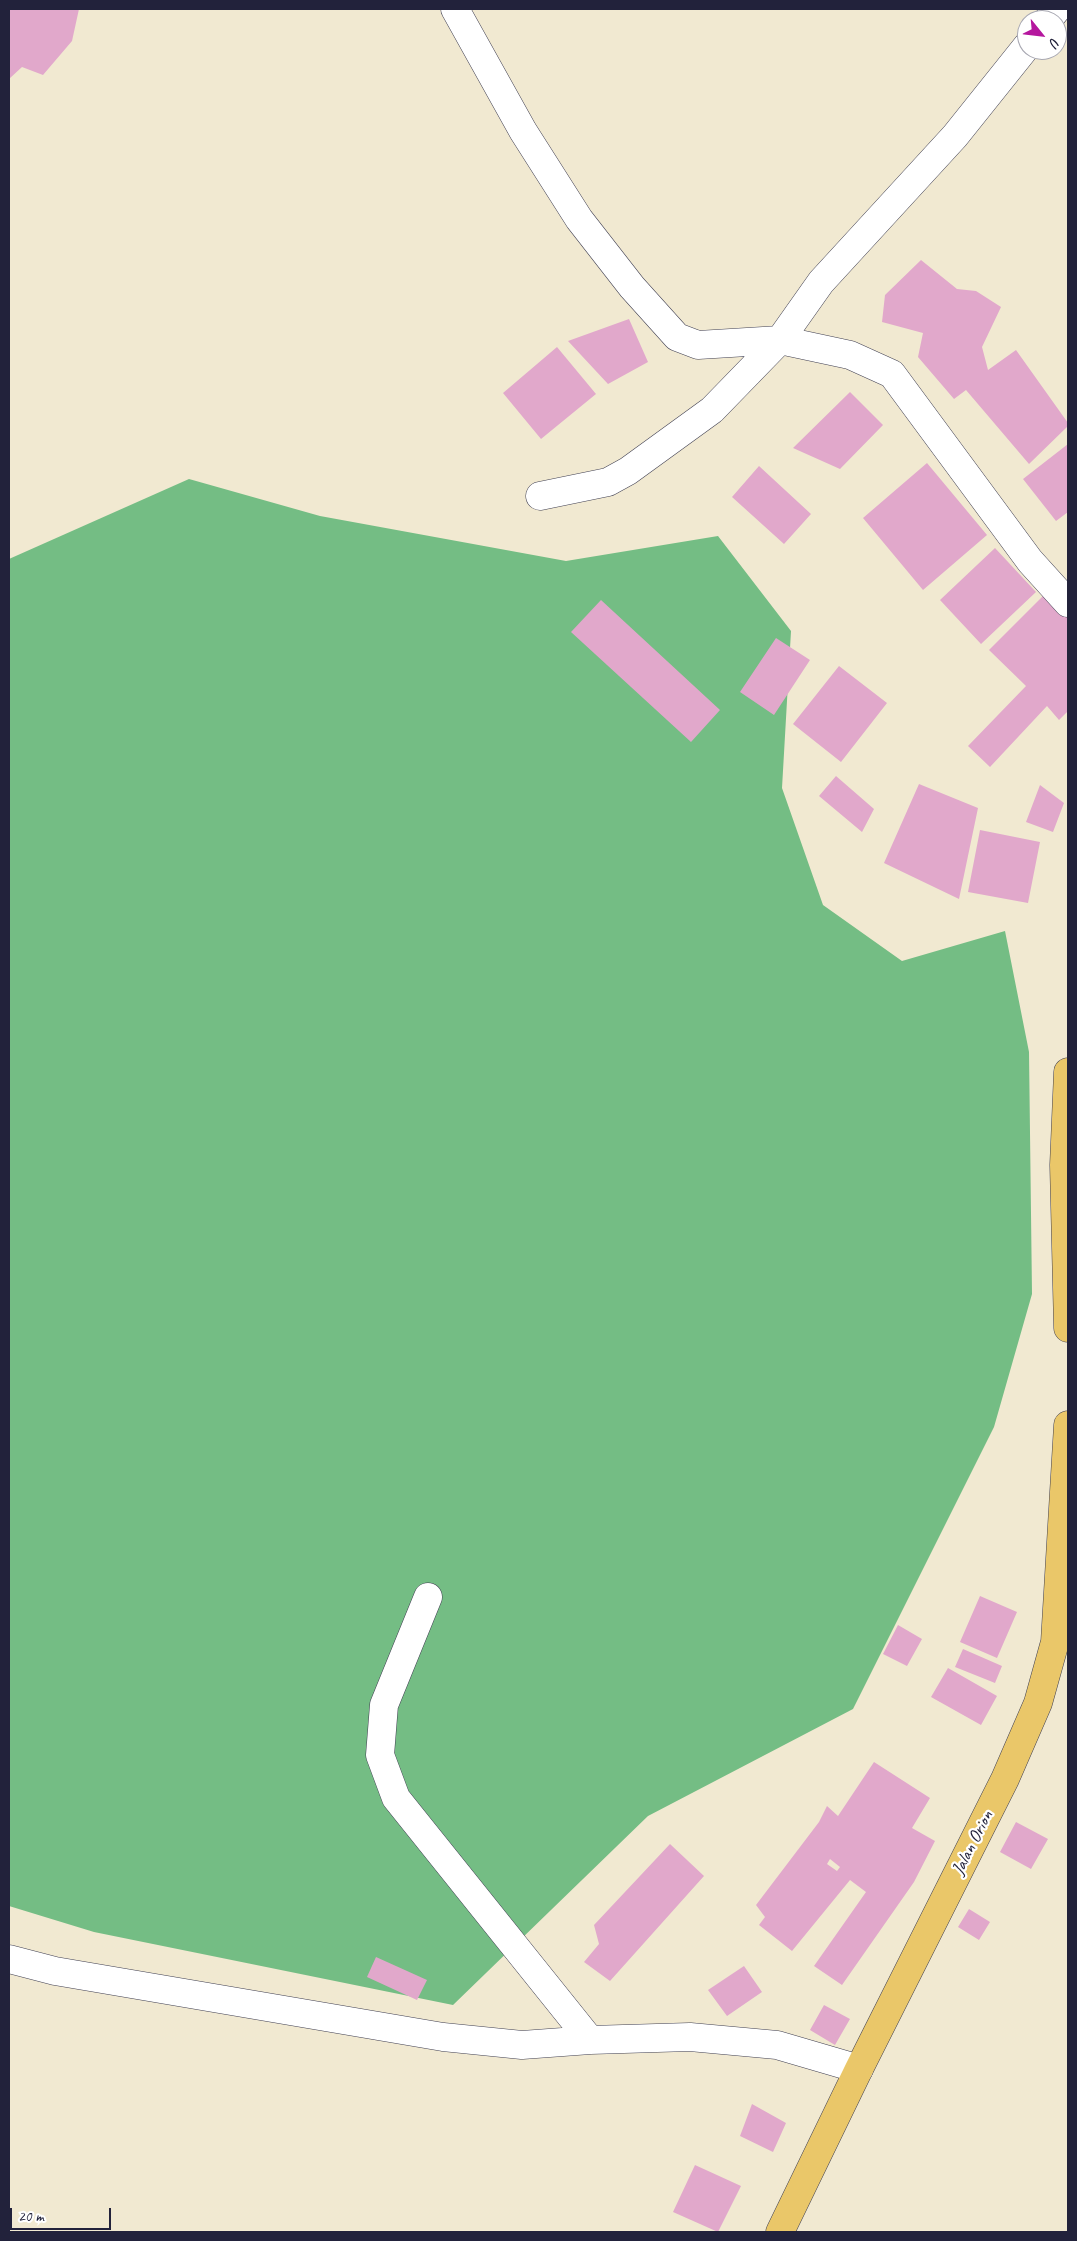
<!DOCTYPE html>
<style>
body{margin:0}
#map{position:relative;width:1077px;height:2241px;overflow:hidden;background:#f1e9d1;font-family:Caveat,sans-serif}
canvas{display:block}
.frame{position:absolute;inset:0;border:10px solid #22223b;pointer-events:none}
.north{position:absolute;left:1017px;top:10px;width:50px;height:50px;box-sizing:border-box;background:#fff;border:1px solid #a7a7b1;border-radius:50%;rotate:119deg;font-size:14px;font-weight:700;line-height:20px;text-align:center;color:#22223b}
.north::after{content:'';display:block;margin:auto;width:18px;height:22px;background:#b5179e;clip-path:polygon(50% 0,100% 100%,50% 72%,0 100%)}
.scale{position:absolute;left:10px;top:2208px;width:101px;height:22px;box-sizing:border-box;border:2px solid #22223b;border-top:0;padding-left:6px;font-size:15px;line-height:18px;white-space:nowrap;color:#22223b;-webkit-text-stroke:4px #fff;paint-order:stroke}
</style>
<div id="map">
<canvas width="1077" height="2241"></canvas>
<div class="frame"></div>
<div class="north">U</div>
<div class="scale">20 m</div>
</div>
<script>
const ctx = document.querySelector('canvas').getContext('2d');
ctx.lineJoin = 'round';
function paint(path, color) { ctx.fillStyle = color; ctx.fill(path, 'evenodd'); }
const toPath = rows => new Path2D(rows.map(r => 'M' + r).join(''));
function strokePath(path, color, width, dash) { ctx.strokeStyle = color; ctx.lineWidth = width; ctx.lineCap = dash ? 'butt' : 'round'; ctx.setLineDash(dash || []); ctx.stroke(path); }
function label(font, color, halo, rows, align = 'center') {
  ctx.font = font + ' Caveat,sans-serif'; ctx.lineWidth = 4.5; ctx.setLineDash([]); ctx.textBaseline = 'middle'; ctx.strokeStyle = halo; ctx.fillStyle = color; for (const [text, x, y, turn = 0] of rows) {
    ctx.save(); ctx.translate(x, y); ctx.rotate((+turn || 0) * Math.PI / 180); ctx.textAlign = isNaN(turn) ? turn : align; if (halo) ctx.strokeText(text, 0, 0); ctx.fillText(text, 0, 0); ctx.restore();
  }
}
const forest = toPath([
 [189,479,320,516,566,561,718,536,791,631,782,788,823,905,902,961,1005,931,1029,1052,1032,1294,994,1427,853,1709,648,1816,453,2005,94,1932,9,1906,9,559]
]);
const building = toPath([
 [10,9,79,9,72,41,43,75,22,67,9,79],
 [921,260,957,289,976,291,1001,307,982,347,988,370,1016,350,1068,423,1068,426,1029,464,966,390,954,399,918,357,923,333,882,322,885,295],
 [629,319,648,362,608,384,568,341],
 [557,347,596,394,541,439,503,393],
 [850,392,883,425,840,469,793,448],
 [1068,444,1068,512,1056,521,1023,479],
 [927,463,987,535,923,590,863,518],
 [759,466,811,514,784,544,732,497],
 [995,548,1036,592,981,644,940,600],
 [1045,594,1068,618,1068,711,1059,720,1047,706,990,767,968,746,1026,686,989,650],
 [601,600,720,710,691,742,571,632],
 [776,638,810,660,774,715,740,692],
 [839,666,887,703,841,762,793,724],
 [836,776,874,809,862,832,819,796],
 [919,784,978,808,959,899,884,863],
 [1040,785,1064,803,1053,832,1026,822],
 [980,830,1040,842,1028,903,968,892],
 [980,1596,1017,1612,997,1658,960,1642],
 [898,1625,922,1639,907,1666,883,1654],
 [963,1649,1002,1666,995,1683,955,1667],
 [948,1668,997,1696,981,1725,931,1697],
 [874,1762,930,1798,912,1828,935,1841,914,1882,842,1985,814,1966,866,1892,850,1880,792,1951,759,1925,765,1917,756,1905,819,1822,827,1806,838,1816],
 [830,1859,840,1867,837,1871,827,1864],
 [1016,1822,1048,1839,1031,1869,1000,1852],
 [670,1844,704,1876,610,1981,584,1962,599,1944,594,1925],
 [969,1909,990,1922,979,1940,958,1927],
 [376,1957,427,1980,417,2000,367,1977],
 [744,1966,762,1992,727,2016,708,1990],
 [824,2005,850,2019,835,2045,810,2030],
 [752,2104,786,2123,773,2152,740,2136],
 [695,2165,741,2186,718,2232,673,2212]
]);
const minor = toPath([
 [455,9,523,131,579,219,632,287,677,337,698,345,780,340,850,355,892,374,1030,561,1068,603],
 [1048,20,1057,9],
 [540,496,608,482,628,471,712,410,780,340,821,282,955,136,1027,46],
 [428,1597,384,1705,380,1755,396,1798,590,2040],
 [9,1959,55,1971,443,2037,522,2045,590,2040,690,2037,777,2045,859,2069]
]);
const highway = toPath([
 [1068,1072,1064,1165,1068,1328],
 [780,2232,859,2069,1005,1779,1038,1703,1055,1642,1068,1425]
]);
const streetNames = [
 ["Jalan Orion",973,1843,-63]
];
paint(forest, '#74bd84');
paint(building, '#e1a8cb');
strokePath(minor, '#414052', 29);
strokePath(highway, '#414052', 29);
strokePath(minor, '#fff', 28);
strokePath(highway, '#eac769', 28);
label('18px', '#22223b', '#fff', streetNames);
</script>
